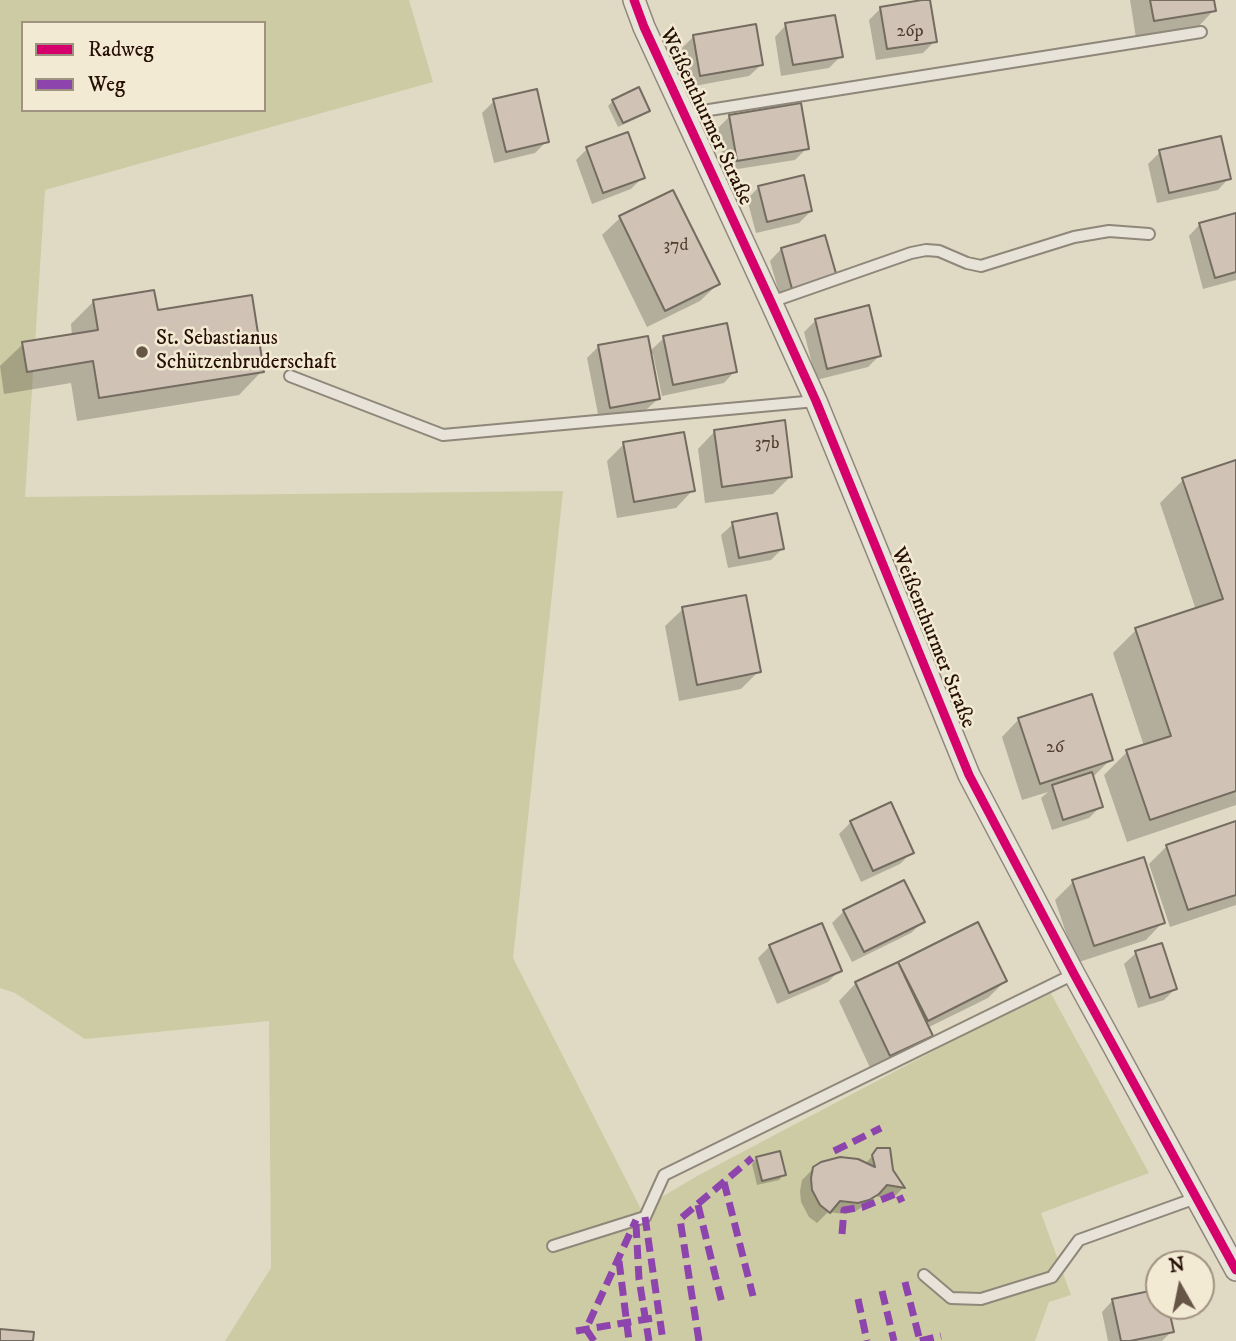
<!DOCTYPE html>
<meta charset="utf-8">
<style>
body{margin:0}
#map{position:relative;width:1236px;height:1341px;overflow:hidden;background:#e0d9c4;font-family:"IM FELL DW Pica",serif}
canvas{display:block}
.legend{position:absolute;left:21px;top:21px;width:245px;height:91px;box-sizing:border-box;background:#f2ead2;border:2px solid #a09280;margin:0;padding:9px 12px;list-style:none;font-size:21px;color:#260f04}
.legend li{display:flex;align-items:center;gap:14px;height:35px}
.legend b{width:35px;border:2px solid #a09280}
.north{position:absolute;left:1145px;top:1250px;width:70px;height:70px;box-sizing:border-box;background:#f2ead2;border:2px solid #a09280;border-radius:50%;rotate:351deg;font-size:19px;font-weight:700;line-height:28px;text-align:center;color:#260f04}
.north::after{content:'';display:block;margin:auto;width:24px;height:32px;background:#675647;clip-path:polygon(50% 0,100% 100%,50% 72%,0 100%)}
</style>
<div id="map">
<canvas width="1236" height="1341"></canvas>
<ul class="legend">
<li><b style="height:9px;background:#d6006c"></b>Radweg</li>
<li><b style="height:9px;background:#8e44ad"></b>Weg</li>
</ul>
<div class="north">N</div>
</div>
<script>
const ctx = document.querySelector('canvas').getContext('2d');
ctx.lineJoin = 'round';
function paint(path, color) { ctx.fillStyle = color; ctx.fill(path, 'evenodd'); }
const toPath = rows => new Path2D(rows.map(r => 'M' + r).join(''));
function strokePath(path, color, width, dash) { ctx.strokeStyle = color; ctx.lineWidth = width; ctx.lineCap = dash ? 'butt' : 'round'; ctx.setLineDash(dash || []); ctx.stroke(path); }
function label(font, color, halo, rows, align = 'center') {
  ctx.font = font + ' "IM FELL DW Pica",serif'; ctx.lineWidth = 5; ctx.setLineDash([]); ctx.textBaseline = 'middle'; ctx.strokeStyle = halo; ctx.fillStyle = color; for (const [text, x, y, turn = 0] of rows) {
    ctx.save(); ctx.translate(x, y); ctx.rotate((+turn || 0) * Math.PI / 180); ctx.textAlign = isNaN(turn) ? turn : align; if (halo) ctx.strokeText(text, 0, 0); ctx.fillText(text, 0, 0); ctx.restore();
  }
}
const green = toPath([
 [0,0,409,0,433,82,45,190,25,497,563,491,513,958,641,1209,699,1175,1049,990,1149,1173,1041,1213,1071,1295,1049,1302,1035,1341,225,1341,271,1268,269,1021,85,1039,15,993,0,988],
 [23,23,264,23,264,110,23,110]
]);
const shadow = toPath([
 [1130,0,1213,0,1214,10,1197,28,1136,38],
 [881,8,935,41,923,53,876,60,869,20],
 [786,25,841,56,829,68,781,76,775,37],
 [694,36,761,65,749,76,689,87,682,48],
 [494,101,547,141,535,153,494,163,482,113],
 [613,101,648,111,642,116,618,127,608,106],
 [730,116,807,148,795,160,725,171,718,128],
 [587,149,643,177,631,189,592,204,576,160],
 [1160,152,1229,178,1218,190,1157,203,1148,164],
 [759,187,811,211,799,223,756,233,747,199],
 [672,192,718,284,700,301,647,327,602,235,620,218],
 [1236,214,1236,280,1203,289,1189,236,1200,224],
 [781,249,835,276,781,300,770,261],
 [94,301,156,312,262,371,239,395,77,421,71,383,4,394,0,366,23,344,72,336,71,324],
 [816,320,880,355,868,367,816,380,804,332],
 [664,338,735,371,724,383,662,396,653,354,650,354,658,399,646,410,599,419,587,358,599,346,649,352],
 [715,431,791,476,773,494,705,503,698,449],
 [624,444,693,490,676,508,617,518,607,461],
 [1236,462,1236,805,1127,842,1104,775,1127,752,1144,746,1113,653,1136,630,1196,610,1160,503,1183,480],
 [733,524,782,549,771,560,728,568,721,535],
 [683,609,759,671,741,689,679,701,665,626],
 [1019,719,1111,759,1093,777,1101,806,1089,818,1052,830,1041,798,1048,792,1022,800,1002,737],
 [851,822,912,852,900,864,861,882,839,834],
 [1236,823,1236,905,1170,927,1149,864,1167,846],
 [1073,882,1163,922,1146,940,1076,963,1055,900],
 [844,911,923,922,911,933,852,962,832,923],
 [977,924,1005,981,988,998,927,1028,931,1036,913,1054,872,1072,839,1001,856,983],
 [770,946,840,970,828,982,777,1004,758,958],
 [1136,953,1175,989,1164,1000,1138,1008,1124,964],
 [878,1150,903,1188,892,1199,874,1196,865,1205,856,1211,845,1214,828,1212,817,1223,809,1217,801,1202,800,1191,802,1180,814,1168,865,1164],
 [757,1158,784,1174,779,1180,757,1185,752,1164],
 [1159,1291,1159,1306,1166,1306,1172,1331,1162,1341,1108,1341,1102,1312,1113,1300]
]);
const building = toPath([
 [922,0,930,0,937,42,887,49,880,7,922,0],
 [1150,0,1214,0,1216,11,1154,21,1150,0],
 [835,15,843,57,793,65,785,23,835,15],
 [756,24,763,65,700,76,693,35,756,24],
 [639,87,650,111,623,123,612,100,639,87],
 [537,89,549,142,506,152,493,99,537,89],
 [801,103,809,149,737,161,729,115,801,103],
 [628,132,645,178,603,193,586,147,628,132],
 [1221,136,1231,179,1169,193,1159,150,1221,136],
 [804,175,812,211,767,222,758,186,804,175],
 [673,190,720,284,665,311,619,216,673,190],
 [1236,213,1236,272,1215,278,1199,223,1236,213],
 [825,235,837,277,792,289,781,248,825,235],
 [154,290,158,310,252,295,264,372,99,398,93,361,27,372,22,342,98,330,93,300,154,290],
 [869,305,881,356,827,369,815,319,869,305],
 [727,323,737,372,673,385,663,336,727,323],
 [648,336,660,399,610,408,598,345,648,336],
 [785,420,792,477,722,487,714,430,785,420],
 [684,432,695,491,634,502,623,442,684,432],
 [1236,460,1236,791,1150,820,1126,750,1171,736,1135,628,1223,599,1182,478,1236,460],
 [777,513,784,549,739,558,732,522,777,513],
 [746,595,761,672,697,685,682,607,746,595],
 [1092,694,1113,760,1040,784,1018,718,1092,694],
 [1092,772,1103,807,1063,820,1052,785,1092,772],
 [891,802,914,853,873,871,850,821,891,802],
 [1236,821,1236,895,1188,910,1166,845,1236,821],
 [1144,857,1165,923,1094,946,1072,880,1144,857],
 [904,880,925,922,864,952,843,910,904,880],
 [978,922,1007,981,928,1021,898,962,978,922],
 [822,923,842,971,789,993,769,945,822,923],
 [1162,943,1177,989,1150,998,1135,951,1162,943],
 [898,962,933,1036,890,1056,855,982,898,962],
 [877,1148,890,1148,893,1170,905,1188,887,1185,879,1194,869,1200,858,1203,840,1201,830,1213,820,1205,812,1190,811,1178,813,1167,821,1162,840,1157,858,1159,875,1167,872,1155,877,1148],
 [780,1151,786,1175,762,1181,756,1157,780,1151],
 [1159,1289,1159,1306,1168,1306,1174,1332,1130,1341,1121,1341,1112,1299,1159,1289],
 [0,1329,34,1332,33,1341,0,1341,0,1329]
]);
const service = toPath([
 [684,114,1201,32],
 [771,302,911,253,926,250,939,251,967,263,981,266,1074,237,1109,231,1149,234],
 [290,376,443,435,816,401],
 [553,1246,645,1217,664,1175,1074,974],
 [924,1275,951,1298,981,1299,1052,1277,1079,1240,1196,1198]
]);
const minor = toPath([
 [634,0,644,27,771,302,816,401,969,775,1074,974,1236,1270]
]);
const quiet = toPath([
 [834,1151,881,1128],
 [724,1182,753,1296],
 [698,1205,722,1303],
 [645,1217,663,1341],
 [636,1224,639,1279,649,1341],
 [842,1234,844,1210,863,1207,898,1193,902,1202],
 [619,1261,629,1341],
 [905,1282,920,1341],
 [882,1291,894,1341],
 [858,1299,867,1341],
 [576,1331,653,1318],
 [594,1341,586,1329,636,1220],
 [699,1341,680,1219,752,1158],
 [920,1341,941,1336]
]);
const cycleway = toPath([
 [634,0,644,27,771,302,816,401,969,775,1074,974,1236,1270]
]);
const markers = [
 [142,352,7,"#675647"]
];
const numberNames = [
 ["26p",910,32],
 ["37d",676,246],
 ["37b",767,444],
 ["26",1055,748]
];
const streetNames = [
 ["Weißenthurmer Straße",705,117,65],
 ["Weißenthurmer Straße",932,638,68]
];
const poiNames = [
 ["St. Sebastianus",156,340],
 ["Schützenbruderschaft",156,364]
];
paint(green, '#cdcba4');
paint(shadow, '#0003');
paint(building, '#d0c3b5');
strokePath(building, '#746c60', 2);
strokePath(service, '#8e877a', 14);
strokePath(minor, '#8e877a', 24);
strokePath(service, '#e7e3d8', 10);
strokePath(minor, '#e7e3d8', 21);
strokePath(quiet, '#8e44ad', 7, [14, 7]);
strokePath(cycleway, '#d6006c', 9);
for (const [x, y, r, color] of markers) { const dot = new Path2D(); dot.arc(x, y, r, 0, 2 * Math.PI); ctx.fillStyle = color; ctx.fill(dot); strokePath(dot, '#f2ead2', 2.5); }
label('18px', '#523e32', null, numberNames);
label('21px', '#260f04', '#f2ead2', streetNames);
label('21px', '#260f04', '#f2ead2', poiNames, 'left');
</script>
